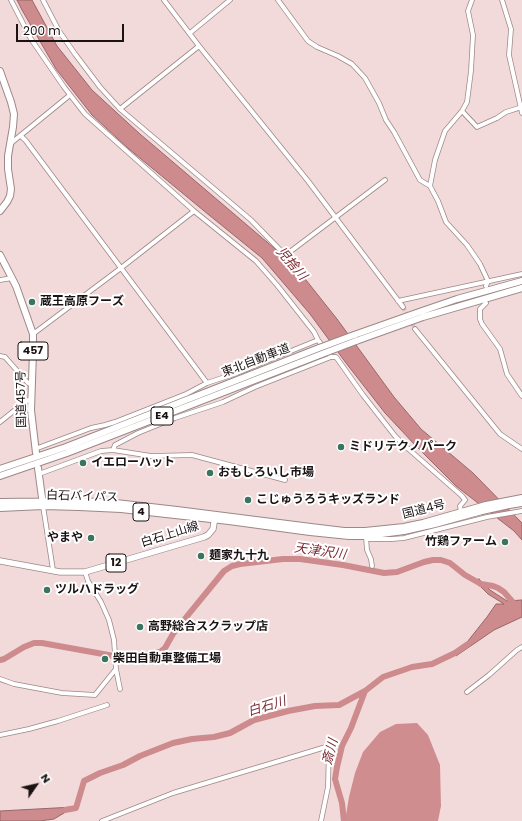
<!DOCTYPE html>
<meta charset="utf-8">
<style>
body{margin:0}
#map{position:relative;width:522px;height:821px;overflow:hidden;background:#f3dada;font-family:Poppins,sans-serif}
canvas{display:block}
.north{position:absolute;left:16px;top:765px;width:40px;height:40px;-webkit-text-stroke:3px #fff;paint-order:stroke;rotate:56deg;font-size:11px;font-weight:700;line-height:16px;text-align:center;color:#1b1213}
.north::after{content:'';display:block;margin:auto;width:14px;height:18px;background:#1b1213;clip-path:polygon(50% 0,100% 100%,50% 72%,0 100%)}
.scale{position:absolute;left:16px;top:24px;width:108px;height:18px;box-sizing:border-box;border:2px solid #1b1213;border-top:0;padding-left:5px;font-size:12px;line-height:14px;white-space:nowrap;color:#1b1213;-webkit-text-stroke:3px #fff;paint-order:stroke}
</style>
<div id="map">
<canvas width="522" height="821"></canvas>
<div class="north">N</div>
<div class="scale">200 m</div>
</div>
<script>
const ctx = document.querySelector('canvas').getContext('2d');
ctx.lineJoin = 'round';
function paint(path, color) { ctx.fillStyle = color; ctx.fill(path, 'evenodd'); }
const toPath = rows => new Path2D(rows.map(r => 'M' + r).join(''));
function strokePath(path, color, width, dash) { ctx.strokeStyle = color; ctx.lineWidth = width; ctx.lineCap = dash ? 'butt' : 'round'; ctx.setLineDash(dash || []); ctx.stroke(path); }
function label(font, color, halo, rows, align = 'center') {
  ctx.font = font + ' Poppins,"Noto Sans JP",sans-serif'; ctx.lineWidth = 4; ctx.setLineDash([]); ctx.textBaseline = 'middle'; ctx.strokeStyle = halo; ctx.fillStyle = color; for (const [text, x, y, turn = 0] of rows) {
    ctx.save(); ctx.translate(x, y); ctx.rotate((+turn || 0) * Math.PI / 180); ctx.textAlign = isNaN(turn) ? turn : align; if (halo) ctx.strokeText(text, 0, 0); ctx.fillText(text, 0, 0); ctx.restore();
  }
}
const forest = toPath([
 [417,723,428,735,440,765,441,806,438,821,345,821,349,797,355,773,363,752,380,732,396,724]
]);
const water = toPath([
 [17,0,32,0,57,46,92,90,140,134,274,248,302,275,337,319,394,397,421,429,473,473,522,523,522,540,514,531,456,486,415,445,385,413,346,363,310,314,262,258,209,215,129,149,92,115,56,69,22,10,17,0],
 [479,579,490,590,507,601,522,600,522,617,494,630,456,656,487,617,496,604,504,604,488,594,481,587,473,581,479,579],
 [74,807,54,819,40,821,0,821,0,811,74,807]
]);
const river = toPath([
 [0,660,4,659,24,647,34,643,42,643,114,656,151,654,160,652,165,648,173,634,188,615,224,571,232,566,240,564,283,559,300,559,343,565,384,573,397,572,424,562,433,560,441,560,450,563,465,575,481,584,493,586,498,588,504,592,517,607],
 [65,810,76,808,84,781,100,773,123,765,140,756,173,743,192,739,214,737,230,733,254,720,288,711,315,706,339,705,365,691,383,677,412,667,432,664,455,653,468,644],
 [344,821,342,803,335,779,337,767,342,746,351,728,365,691]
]);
const minorTunnel = toPath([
 [403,307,415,329]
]);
const minor = toPath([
 [11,0,31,39,64,87,85,114,194,211,256,261,277,285,314,332,318,340,331,357],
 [43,0,59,31,75,54,100,87,120,109,251,220,283,253],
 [164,0,199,46,308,181,403,307],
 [278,0,308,41,317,47,338,56,352,64,365,78,379,103,386,120,394,132,420,180,430,186,438,201,446,222,467,245,480,264,488,281,486,286],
 [502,0,511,29,509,55,522,113],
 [190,33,230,0],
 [120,109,199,46],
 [462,111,477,127,497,118,506,112,522,107],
 [21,136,26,141,207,383],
 [10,144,70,95],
 [430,186,435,160,445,131,462,111,467,102,471,71,473,35,468,11,472,0],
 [291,251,385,180],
 [0,280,12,278],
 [398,301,522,274],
 [486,303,480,309,480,319,482,324,500,349,507,374,522,396],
 [415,329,500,434,522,449],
 [33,334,121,268,194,211],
 [0,356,5,357,28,383,32,385],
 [0,422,25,402,32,398],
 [35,449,91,428,105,425,115,422,186,394,207,383,237,373,318,340],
 [113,450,115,445,138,433,175,418,223,402,255,387,331,357,336,357,363,395,395,436,405,446,462,496,465,500,460,506,461,512],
 [39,474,101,451,113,450,151,456,192,455,285,480],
 [43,506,53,570],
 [366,537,367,550,371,559,372,566],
 [366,539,392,539,404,538,487,517,522,511],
 [85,572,88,581,101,602,109,620,114,640,116,669,120,689],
 [0,679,14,684,62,693,95,695,116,669],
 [467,692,489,675,517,650,522,647],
 [0,735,29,729,58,721,107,705],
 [102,821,173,793,329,746,328,787,321,821]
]);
const major = toPath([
 [0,561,60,572,85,572,204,537,208,535,213,529,215,516]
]);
const highway = toPath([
 [0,71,11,102,14,114,13,127,8,156,8,169,11,189,10,196,7,202,0,211],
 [0,255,16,286,33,334,33,352,31,410,36,453],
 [354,335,422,311,457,299,522,281],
 [356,341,423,317,522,288],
 [38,468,43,505],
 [0,469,66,447,319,348],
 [0,476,67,453,322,354],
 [0,502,80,501,116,503,177,510,311,527,344,531,365,531,404,527,423,523,486,505,522,498],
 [0,508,43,506,79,507,121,509,229,521,310,532,349,536,366,536,404,531,435,524,482,511,509,505,522,503]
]);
const highwayBridge = toPath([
 [319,348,354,335],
 [322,354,356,341]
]);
const markers = [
 [32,302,4,"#3a7560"],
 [341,447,4,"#3a7560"],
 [83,463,4,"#3a7560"],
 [210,473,4,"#3a7560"],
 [248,500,4,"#3a7560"],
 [91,538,4,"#3a7560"],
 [505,542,4,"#3a7560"],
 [201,556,4,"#3a7560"],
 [47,590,4,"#3a7560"],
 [140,627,4,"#3a7560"],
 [105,659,4,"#3a7560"]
];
const shields = [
 [33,351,30],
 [162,416,22],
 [141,512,16],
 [116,563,20]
];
const shieldNames = [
 ["457",33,351],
 ["E4",162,416],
 ["4",141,512],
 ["12",116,563]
];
const poiNames = [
 ["蔵王高原フーズ",40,302],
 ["ミドリテクノパーク",349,447],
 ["イエローハット",91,463],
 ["おもしろいし市場",218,473],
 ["こじゅうろうキッズランド",256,500],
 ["やまや",83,538,"right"],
 ["竹鶏ファーム",497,542,"right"],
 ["麺家九十九",209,556],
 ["ツルハドラッグ",55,590],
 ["高野総合スクラップ店",148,627],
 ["柴田自動車整備工場",113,659]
];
const streetNames = [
 ["東北自動車道",256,361,-21],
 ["国道457号",22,399,-91],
 ["白石バイパス",82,497,2],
 ["国道4号",424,510,-14],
 ["白石上山線",170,535,-17]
];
const waterNames = [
 ["児捨川",291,264,49],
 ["天津沢川",320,552,8],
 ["白石川",267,707,-17],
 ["斎川",331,752,-75]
];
paint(forest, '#cf8d8f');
paint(water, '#cd8b8d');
strokePath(water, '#986768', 1);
strokePath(river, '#cd8b8d', 6);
strokePath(minorTunnel, '#d3bcbc', 4, [4, 2]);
strokePath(minor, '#9d8787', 5.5);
strokePath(major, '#9d8787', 7);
strokePath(highway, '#9d8787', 8);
strokePath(minor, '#fff', 4);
strokePath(major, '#fff', 5.5);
strokePath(highway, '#fff', 6);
strokePath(highwayBridge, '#9d8787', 8, []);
strokePath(highwayBridge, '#fff', 6);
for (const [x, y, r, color] of markers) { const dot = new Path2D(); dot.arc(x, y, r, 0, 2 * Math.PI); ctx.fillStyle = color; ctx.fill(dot); strokePath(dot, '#fff', 1.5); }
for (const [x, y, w] of shields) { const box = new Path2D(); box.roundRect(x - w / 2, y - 9, w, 18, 3); ctx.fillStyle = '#fff'; ctx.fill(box); strokePath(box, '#1b1213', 1); }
label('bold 11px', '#1b1213', null, shieldNames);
label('bold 12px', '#1b1213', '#fff', poiNames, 'left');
label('12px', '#1b1213', '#fff', streetNames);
label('italic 13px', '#7b2c34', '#fff', waterNames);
</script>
